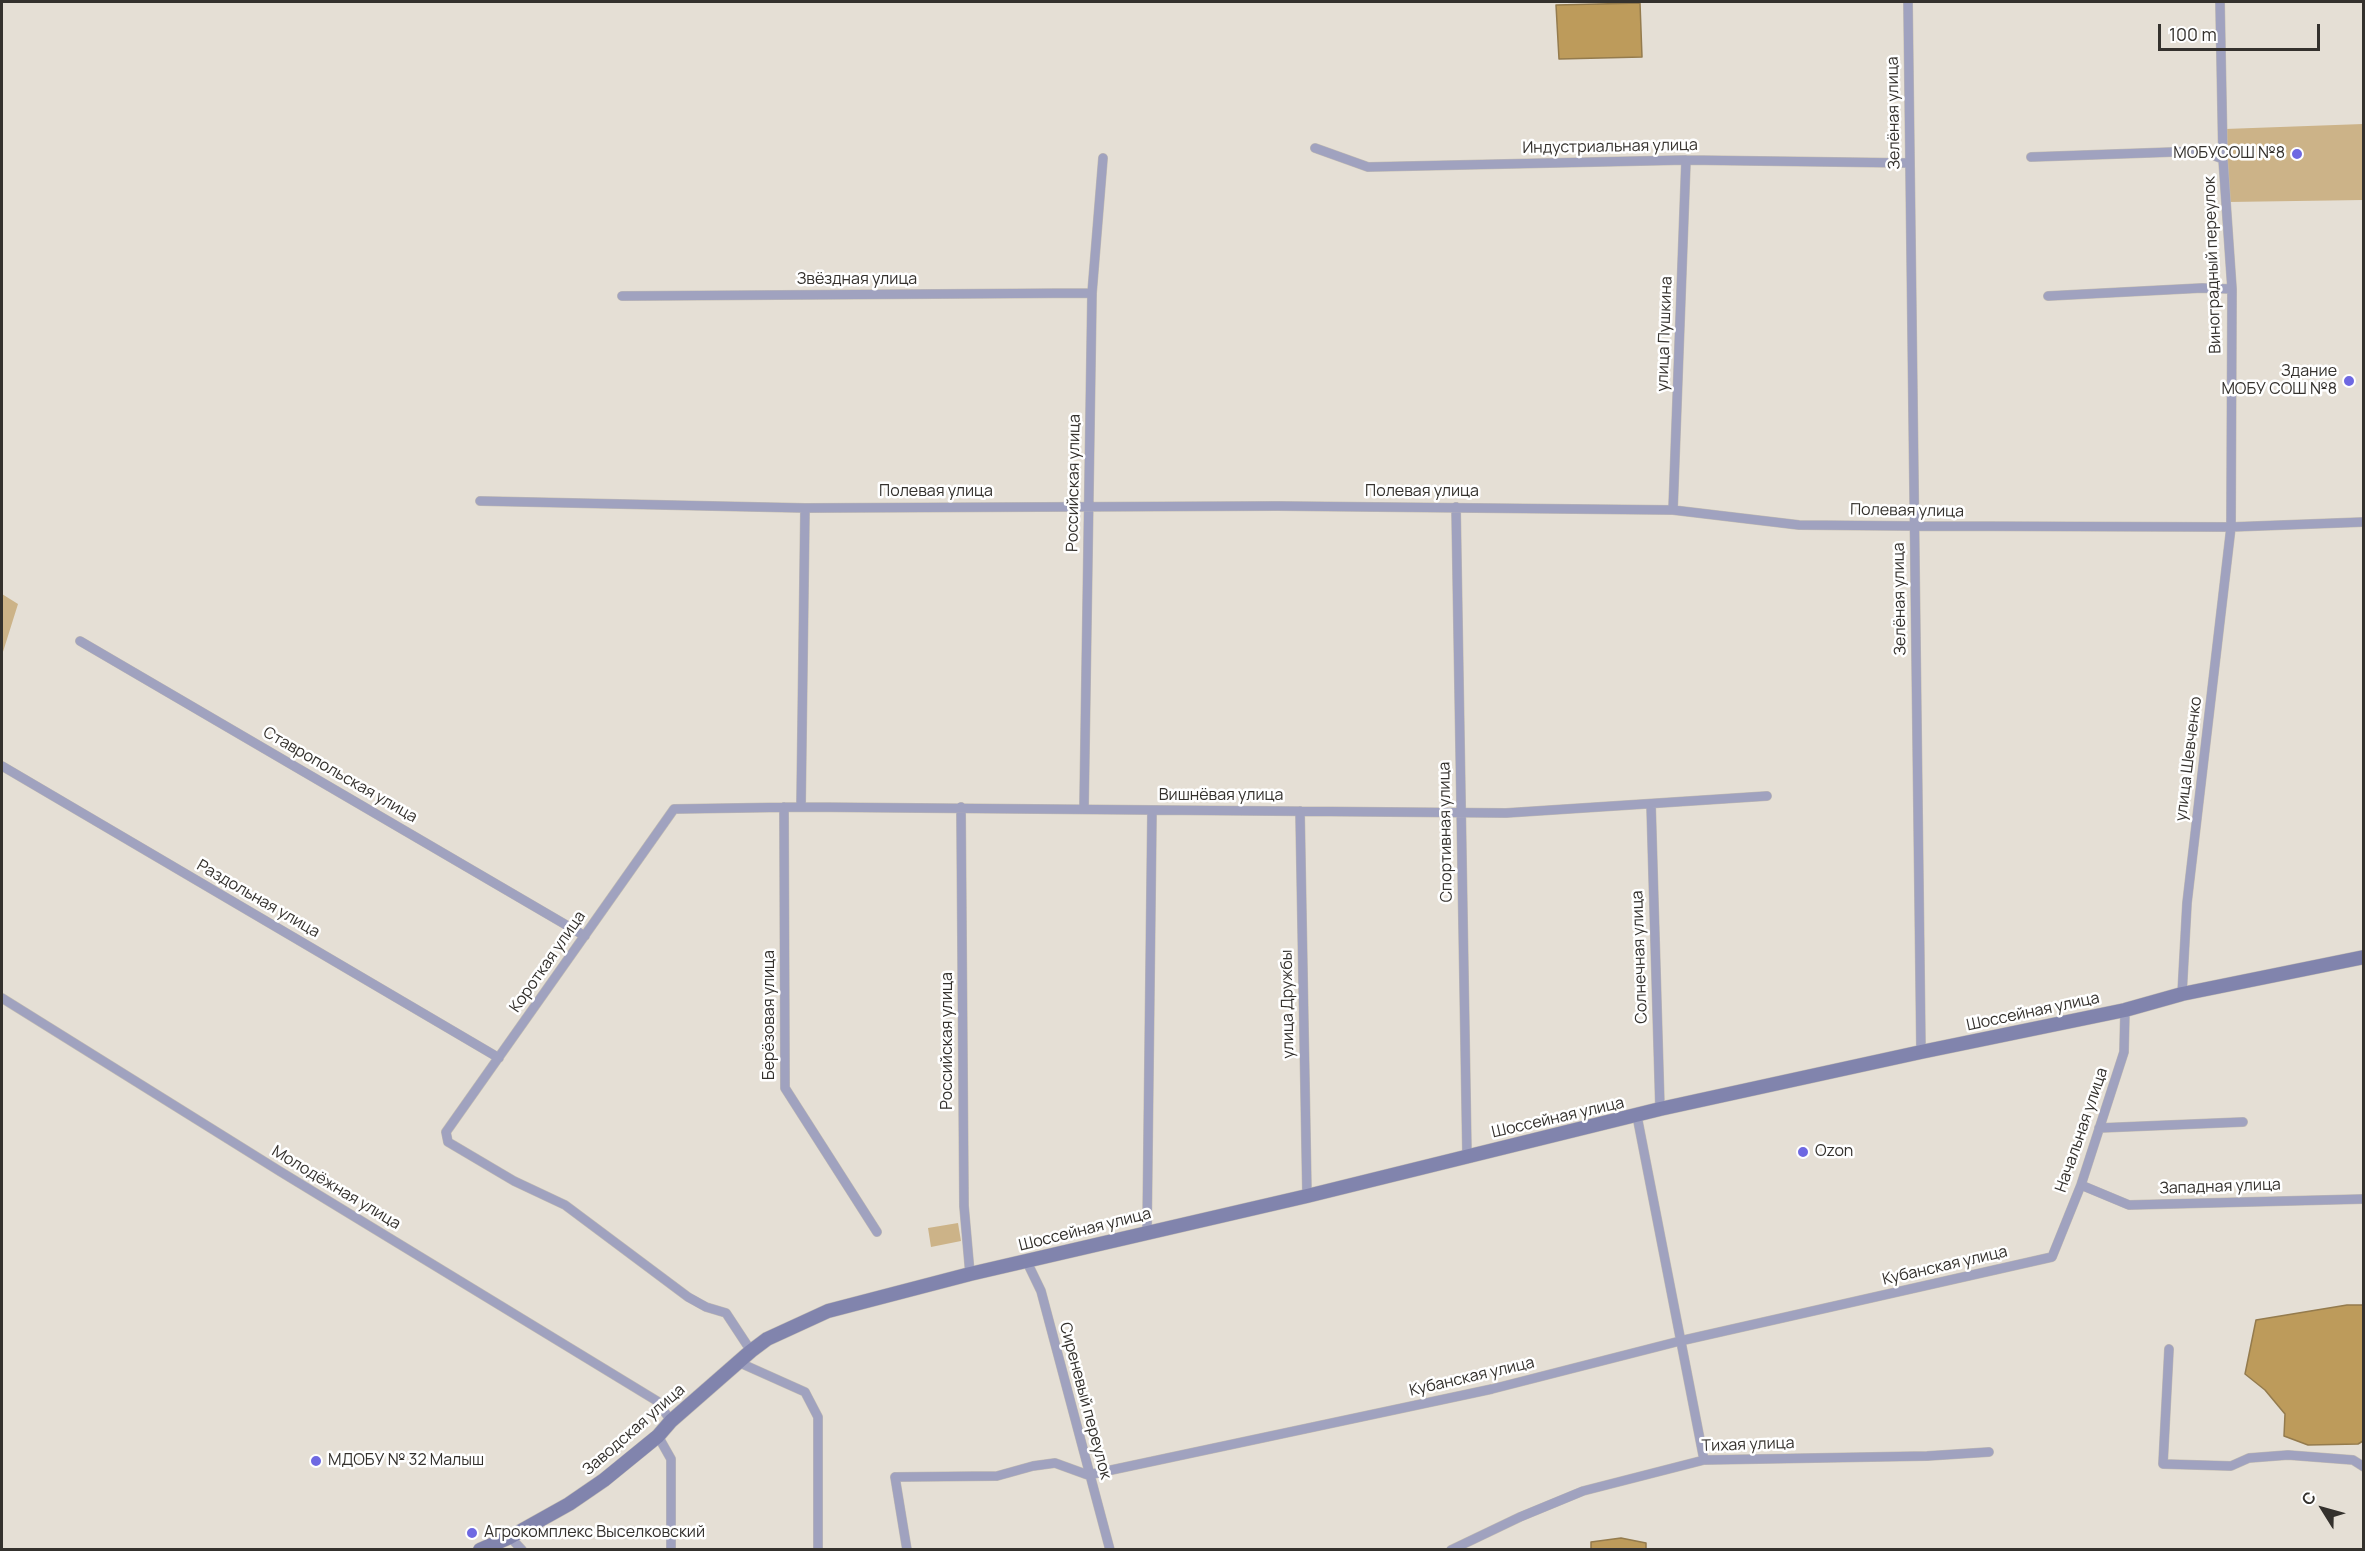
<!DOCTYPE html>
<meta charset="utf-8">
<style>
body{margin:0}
#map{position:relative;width:2365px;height:1551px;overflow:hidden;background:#e5dfd5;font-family:Manrope,sans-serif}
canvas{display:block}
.frame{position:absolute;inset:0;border:3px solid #34312d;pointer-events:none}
.north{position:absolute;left:2293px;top:1479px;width:60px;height:60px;-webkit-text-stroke:4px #fff;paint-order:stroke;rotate:307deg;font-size:16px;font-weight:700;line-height:24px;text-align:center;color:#34312d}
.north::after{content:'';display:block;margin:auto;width:21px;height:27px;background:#34312d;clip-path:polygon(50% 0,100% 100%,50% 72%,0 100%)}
.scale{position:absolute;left:2158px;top:24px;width:162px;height:27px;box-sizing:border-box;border:3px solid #34312d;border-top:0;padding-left:8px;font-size:18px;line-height:21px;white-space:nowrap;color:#34312d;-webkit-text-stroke:4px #fff;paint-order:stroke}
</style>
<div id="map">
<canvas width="2365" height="1551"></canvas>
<div class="frame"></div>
<div class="north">С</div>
<div class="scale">100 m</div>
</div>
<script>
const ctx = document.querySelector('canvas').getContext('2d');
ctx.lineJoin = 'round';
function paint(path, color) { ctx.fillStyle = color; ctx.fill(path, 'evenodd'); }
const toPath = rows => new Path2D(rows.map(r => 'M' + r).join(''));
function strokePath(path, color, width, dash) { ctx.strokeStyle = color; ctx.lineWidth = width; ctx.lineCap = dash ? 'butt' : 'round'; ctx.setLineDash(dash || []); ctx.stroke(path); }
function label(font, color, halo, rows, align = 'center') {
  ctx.font = font + ' Manrope,sans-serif'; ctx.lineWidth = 5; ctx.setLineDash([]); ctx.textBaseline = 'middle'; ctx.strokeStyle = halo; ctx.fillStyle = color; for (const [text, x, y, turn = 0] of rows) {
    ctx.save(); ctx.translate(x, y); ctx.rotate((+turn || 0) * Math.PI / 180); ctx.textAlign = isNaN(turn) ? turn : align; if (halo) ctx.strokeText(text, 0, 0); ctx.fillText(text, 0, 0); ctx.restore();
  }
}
const green = toPath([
 [2363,124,2363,200,2228,202,2225,129],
 [2,594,18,604,2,655],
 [958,1223,961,1241,931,1247,928,1228]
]);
const water = toPath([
 [1640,3,1642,57,1559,59,1556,5,1640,3],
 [2347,1305,2363,1305,2363,1441,2358,1444,2308,1445,2284,1436,2285,1414,2265,1390,2245,1374,2256,1320,2347,1305],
 [1621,1538,1646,1543,1646,1549,1591,1549,1591,1542,1621,1538]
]);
const minor = toPath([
 [1908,2,1921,1052],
 [1315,148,1368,167,1686,160,1909,163],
 [2031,157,2202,151,2223,159],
 [622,296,1092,293],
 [2048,296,2202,288,2232,289],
 [480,501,805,508,1277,506,1673,510,1799,525,1915,526,2231,527,2364,522],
 [1456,507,1467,1156],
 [1673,510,1686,160],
 [80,641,585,936],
 [2,766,499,1058],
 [1651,804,1660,1109],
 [784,807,785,1088,877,1232],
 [801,807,805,508],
 [961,807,964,1206,970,1274],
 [1084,809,1092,293,1103,158],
 [1300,811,1307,1196],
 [2182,994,2187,903,2231,527,2232,289,2223,159,2220,2],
 [2,998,281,1172,657,1401,671,1421],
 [1637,1116,1704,1460],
 [2099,1128,2243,1122],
 [2081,1185,2129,1205,2364,1199],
 [1147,1232,1152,810],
 [1027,1262,1041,1291,1110,1550],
 [2169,1349,2163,1464,2231,1466,2249,1458,2288,1455,2353,1460,2364,1467],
 [751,1351,726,1313,706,1307,688,1297,565,1205,514,1181,448,1142,446,1132,674,809,801,807,1506,813,1767,796],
 [738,1362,805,1392,818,1417,818,1550],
 [658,1436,671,1459,671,1550],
 [510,1537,522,1550],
 [907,1550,895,1477,997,1476,1033,1466,1055,1463,1088,1475,1492,1389,1680,1341,2052,1257,2081,1185,2124,1052,2125,1010],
 [1451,1550,1520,1517,1583,1491,1704,1460,1927,1456,1989,1452]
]);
const secondary = toPath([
 [480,1550,510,1537,569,1504,604,1480,658,1436,671,1421,751,1351,767,1339,828,1311,970,1274,1307,1196,1660,1109,1921,1052,2125,1010,2182,994,2364,957]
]);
const markers = [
 [2297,154,6,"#6e68e2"],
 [2349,381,6,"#6e68e2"],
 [1803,1152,6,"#6e68e2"],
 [316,1461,6,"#6e68e2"],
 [472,1533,6,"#6e68e2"]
];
const streetNames = [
 ["Зелёная улица",1894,113,-91],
 ["Индустриальная улица",1610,147,-1],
 ["Виноградный переулок",2213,265,-92],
 ["Звёздная улица",857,280],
 ["улица Пушкина",1665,334,-88],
 ["Российская улица",1074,483,-89],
 ["Полевая улица",936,492],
 ["Полевая улица",1422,492],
 ["Полевая улица",1907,511,1],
 ["Зелёная улица",1900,599,-91],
 ["улица Шевченко",2189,759,-83],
 ["Ставропольская улица",340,775,30],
 ["Вишнёвая улица",1221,796],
 ["Спортивная улица",1446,832,-91],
 ["Раздольная улица",258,899,30],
 ["Солнечная улица",1640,957,-92],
 ["Короткая улица",548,962,-55],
 ["улица Дружбы",1288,1004,-91],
 ["Шоссейная улица",2033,1012,-12],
 ["Берёзовая улица",770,1015,-90],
 ["Российская улица",948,1041,-90],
 ["Шоссейная улица",1558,1118,-13],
 ["Начальная улица",2082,1130,-71],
 ["Западная улица",2220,1187,-2],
 ["Молодёжная улица",336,1188,31],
 ["Шоссейная улица",1085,1230,-14],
 ["Кубанская улица",1945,1266,-13],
 ["Кубанская улица",1472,1377,-13],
 ["Сиреневый переулок",1085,1401,75],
 ["Заводская улица",634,1430,-41],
 ["Тихая улица",1748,1445,-2]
];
const poiNames = [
 ["МОБУСОШ №8",2285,154,"right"],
 ["Здание",2337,372,"right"],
 ["МОБУ СОШ №8",2337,390,"right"],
 ["Ozon",1815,1152],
 ["МДОБУ № 32 Малыш",328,1461],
 ["Агрокомплекс Выселковский",484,1533]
];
paint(green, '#ccb388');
paint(water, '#bd9b5b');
strokePath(water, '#947b4d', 1.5);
strokePath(minor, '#c2bcb3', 10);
strokePath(secondary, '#c2bcb3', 15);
strokePath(minor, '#a0a2bf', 9);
strokePath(secondary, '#8184ad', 14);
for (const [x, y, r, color] of markers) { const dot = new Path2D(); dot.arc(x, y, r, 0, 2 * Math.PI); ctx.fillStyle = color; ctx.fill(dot); strokePath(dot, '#fff', 2); }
label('16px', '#34312d', '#fff', streetNames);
label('16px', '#34312d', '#fff', poiNames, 'left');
</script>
